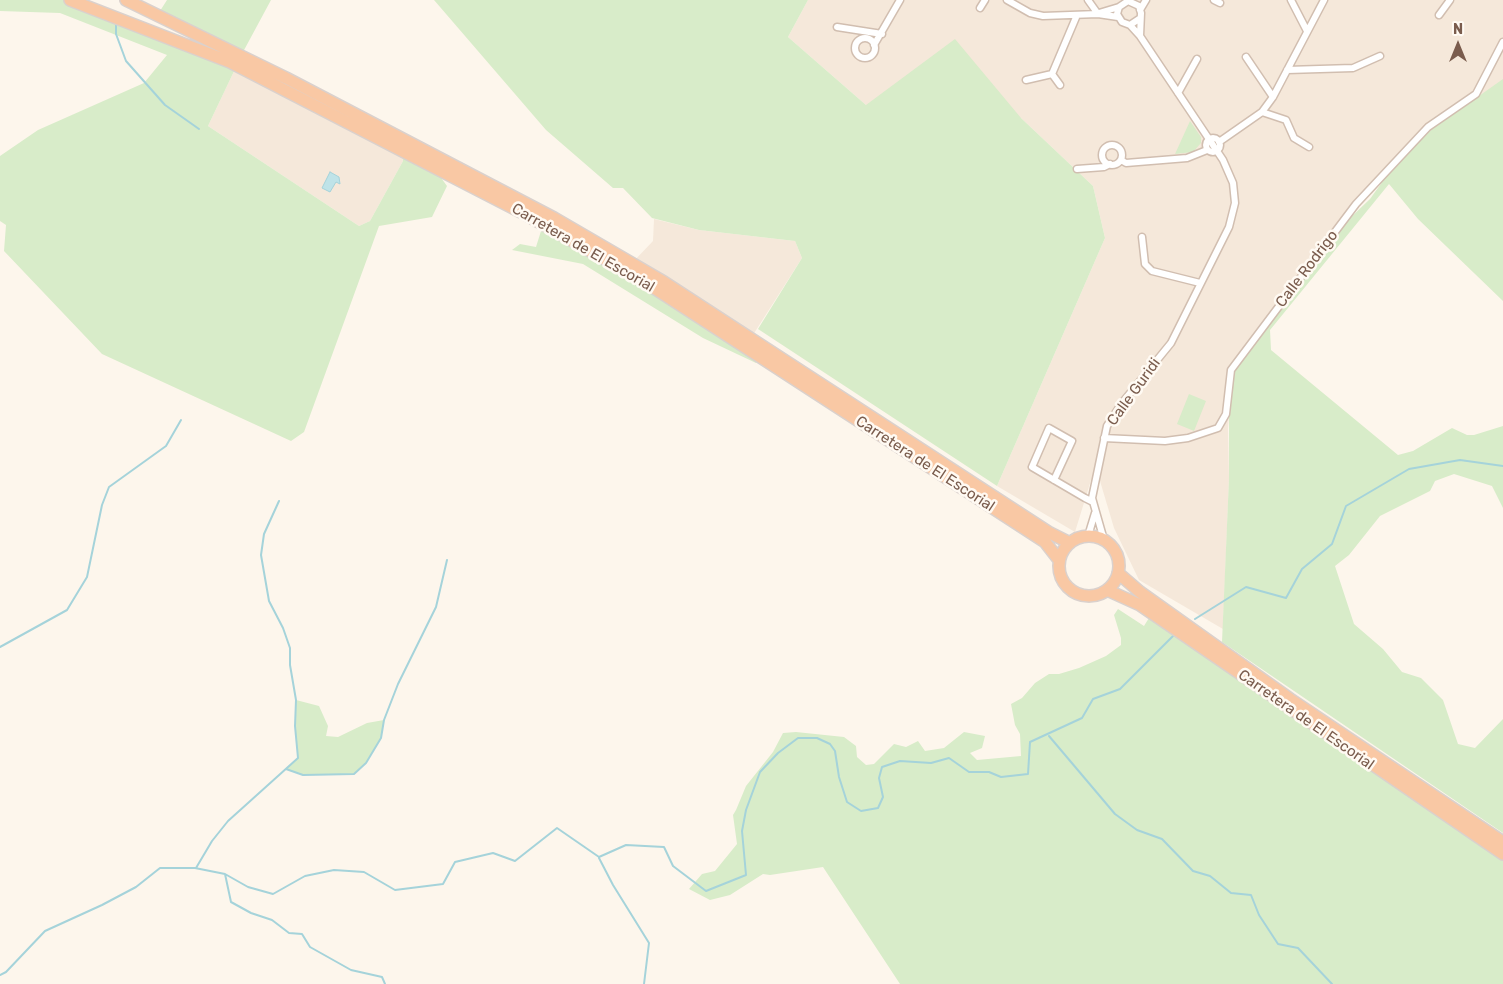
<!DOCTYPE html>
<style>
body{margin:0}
#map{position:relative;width:1503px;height:984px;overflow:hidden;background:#fdf6ec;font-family:Rubik,sans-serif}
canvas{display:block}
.north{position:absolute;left:1433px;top:20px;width:50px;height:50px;-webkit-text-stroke:4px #fffaf3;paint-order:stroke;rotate:0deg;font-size:14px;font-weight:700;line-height:20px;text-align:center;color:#7a5c4d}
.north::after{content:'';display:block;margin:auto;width:18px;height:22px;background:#7a5c4d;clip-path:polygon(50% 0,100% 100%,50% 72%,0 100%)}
</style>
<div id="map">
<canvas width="1503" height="984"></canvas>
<div class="north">N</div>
</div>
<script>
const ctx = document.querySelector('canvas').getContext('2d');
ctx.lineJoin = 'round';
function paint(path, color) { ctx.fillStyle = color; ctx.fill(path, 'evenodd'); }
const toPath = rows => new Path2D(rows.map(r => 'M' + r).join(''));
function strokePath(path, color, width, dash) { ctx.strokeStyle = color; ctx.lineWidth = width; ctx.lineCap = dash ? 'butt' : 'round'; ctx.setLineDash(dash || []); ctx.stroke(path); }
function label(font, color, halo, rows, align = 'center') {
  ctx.font = font + ' Rubik,sans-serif'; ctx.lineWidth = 5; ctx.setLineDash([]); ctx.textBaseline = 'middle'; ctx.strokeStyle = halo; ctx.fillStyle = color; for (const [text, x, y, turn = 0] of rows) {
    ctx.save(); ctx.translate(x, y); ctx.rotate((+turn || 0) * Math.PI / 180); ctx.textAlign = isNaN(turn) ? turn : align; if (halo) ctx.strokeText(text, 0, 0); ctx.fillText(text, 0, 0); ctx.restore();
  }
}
const residential = toPath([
 [808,0,1503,0,1503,81,1388,174,1347,221,1333,243,1232,371,1228,429,1229,478,1223,629,1139,580,1114,528,1100,481,1091,480,1075,532,997,486,1105,238,1093,186,1021,118,866,105,788,37],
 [237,65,402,150,403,161,370,221,359,226,208,126],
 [654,219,699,230,795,241,802,258,751,338,632,263,653,241]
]);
const green = toPath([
 [0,0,70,0,237,65,208,126,359,226,370,221,403,161,402,150,439,175,447,186,432,217,379,226,304,432,291,441,102,354,4,251,6,225,0,221,0,156,38,130,144,83,167,55,60,13,0,11],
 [167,0,271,0,243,52,160,11],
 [434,0,808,0,788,37,866,105,955,39,1021,118,1093,186,1105,238,997,486,758,329,802,258,795,241,699,230,652,218,623,188,613,188,546,130],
 [1503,79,1503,301,1418,219,1389,184,1270,330,1271,350,1398,455,1413,451,1452,428,1467,435,1474,435,1503,426,1503,508,1492,486,1454,474,1435,481,1430,491,1380,516,1349,555,1335,566,1354,624,1383,649,1402,672,1421,678,1443,700,1458,744,1475,748,1503,719,1503,833,1222,642,1229,478,1229,403,1232,371,1333,243,1347,221,1370,199,1388,174,1431,130],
 [1190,121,1201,137,1201,143,1193,152,1175,154],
 [541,231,640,279,759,356,756,363,703,338,583,264,512,250,520,244,536,247],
 [1189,394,1206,401,1194,431,1177,424],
 [1118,609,1144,626,1152,613,1472,834,1503,860,1503,984,900,984,823,867,770,875,763,874,730,895,710,900,689,889,702,874,715,871,737,844,733,815,736,810,746,786,773,752,783,733,796,732,844,737,856,746,857,757,866,765,874,764,894,744,906,747,918,741,925,751,944,748,964,732,985,736,982,748,970,753,977,760,1021,756,1020,734,1015,725,1011,704,1022,698,1035,683,1049,674,1059,674,1079,668,1106,656,1121,645,1121,638,1114,615],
 [296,700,319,706,328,726,326,736,338,737,367,723,384,720,381,738,366,763,354,774,303,775,286,769,298,758,295,726]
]);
const water = toPath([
 [330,172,339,177,340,184,336,182,330,192,322,188,330,172]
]);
const stream = toPath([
 [116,25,116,34,126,61,165,105,199,129],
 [1195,619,1246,587,1286,598,1302,569,1332,544,1346,506,1409,469,1460,460,1503,466],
 [0,647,67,610,87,577,102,505,109,487,166,446,181,420],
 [1049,736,1115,814,1137,830,1162,839,1193,871,1210,876,1231,893,1251,895,1259,915,1278,944,1298,948,1332,984],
 [286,769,303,775,354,774,366,763,381,738,384,720,398,684,436,607,447,560],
 [599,858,613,885,649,943,644,984],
 [196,868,212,841,228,821,298,758,295,726,296,700,290,665,290,648,283,628,269,601,261,555,264,534,279,501],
 [225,874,231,902,251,913,272,920,289,933,302,934,310,947,351,970,382,977,385,984],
 [0,975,6,972,45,931,102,905,136,887,160,868,195,868,225,874,248,887,273,894,305,876,334,870,364,872,395,890,443,884,455,862,493,853,515,861,557,828,599,857,626,845,664,847,673,866,706,891,746,875,742,831,746,810,760,772,778,753,798,738,817,738,830,744,835,751,839,777,847,802,861,811,878,808,883,797,879,778,882,767,900,761,931,763,949,758,969,772,989,772,1001,777,1028,774,1030,742,1082,718,1093,699,1120,689,1173,636]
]);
const minor = toPath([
 [1007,0,1030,13,1043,16,1098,14,1118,17],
 [1088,0,1098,14],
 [1214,0,1220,3],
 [1291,0,1307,31],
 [980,8,985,0],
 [1140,10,1146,0],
 [1099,13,1119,7],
 [1439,15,1450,0],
 [1139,19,1130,25,1122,22,1117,14,1119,7,1128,1,1139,6,1141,13,1140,36],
 [837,27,882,34],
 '855 48a10 10 0 1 1 20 0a10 10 0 1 1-20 0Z',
 [874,45,900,0],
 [1246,57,1273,97],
 [1287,70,1353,68,1380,56],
 [1052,74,1060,85],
 [1026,80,1052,74,1077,15],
 [1178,93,1197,59],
 [1262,112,1286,120,1294,138,1309,147],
 '1206 145a7 7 0 1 1 14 0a7 7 0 1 1-14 0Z',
 [1219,142,1262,112,1273,97,1324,0],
 '1102 155a10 10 0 1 1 20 0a10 10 0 1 1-20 0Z',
 [1121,160,1126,163,1187,158,1207,150],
 [1077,169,1104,167,1110,164],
 [1142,237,1145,264,1152,271,1200,283],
 [1104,438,1165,441,1188,438,1218,428,1226,414,1231,370,1356,204,1428,127,1476,94,1503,42],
 [1054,480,1072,441,1049,428,1032,467,1085,498,1093,502],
 [1088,536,1095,513],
 [1104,540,1092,498,1107,426,1122,403,1171,343,1229,227,1235,203,1233,183,1223,160,1140,36,1130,25]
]);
const trunk = toPath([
 [70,0,230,62,521,212,640,279,1045,542,1059,560],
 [126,0,286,78,554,218,664,282,1050,533,1070,543],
 '1059 566a30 30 0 1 1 60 0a30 30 0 1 1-60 0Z',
 [1118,573,1140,592,1290,699,1503,842],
 [1107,590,1140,605,1503,854]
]);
const streetNames = [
 ["Carretera de El Escorial",583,248,30],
 ["Calle Rodrigo",1307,269,-53],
 ["Calle Guridi",1134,392,-54],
 ["Carretera de El Escorial",925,464,33],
 ["Carretera de El Escorial",1306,720,35]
];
paint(residential, '#f5e8da');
paint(green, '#d8ecc9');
paint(water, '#bfe3e8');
strokePath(water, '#a5d3da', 1);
strokePath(stream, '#a5d3da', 2);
strokePath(minor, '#d1beb0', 9);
strokePath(trunk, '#dad1cd', 14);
strokePath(minor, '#fff', 6);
strokePath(trunk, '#f9c8a4', 11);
label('15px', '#7a5c4d', '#fffaf3', streetNames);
</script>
